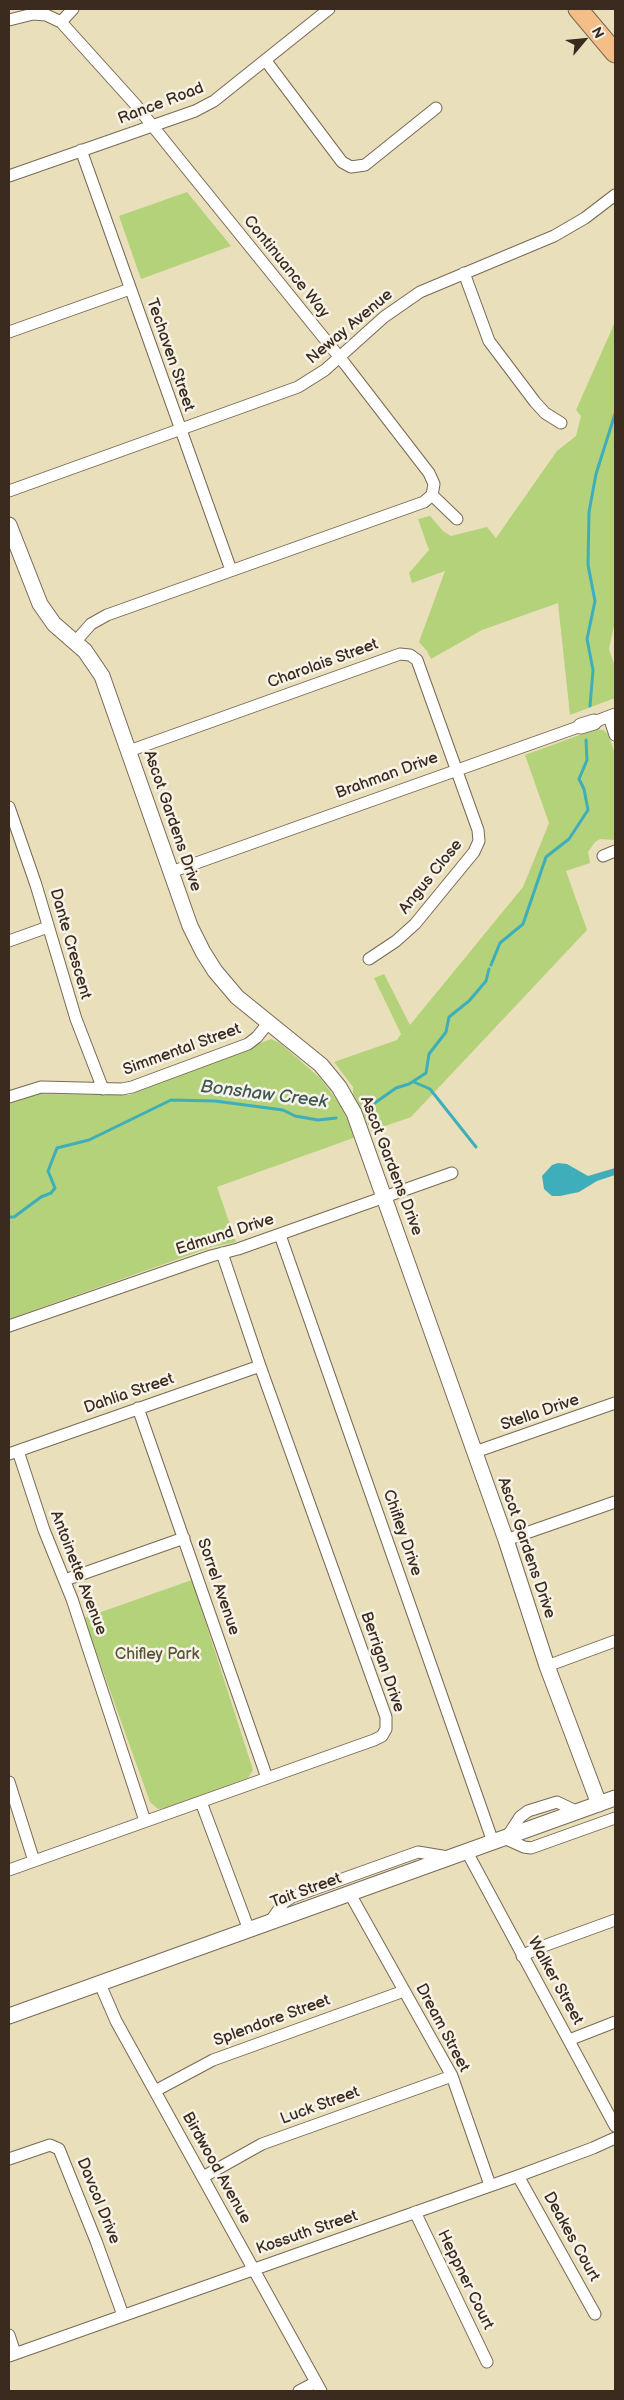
<!DOCTYPE html>
<style>
body{margin:0}
#map{position:relative;width:624px;height:2400px;overflow:hidden;background:#eadfbb;font-family:"Balsamiq Sans",sans-serif}
canvas{display:block}
.frame{position:absolute;inset:0;border:10px solid #3b2a1e;pointer-events:none}
.north{position:absolute;left:559px;top:15px;width:50px;height:50px;-webkit-text-stroke:4px #f7f3e8;paint-order:stroke;rotate:62deg;font-size:14px;font-weight:700;line-height:20px;text-align:center;color:#3b2a1e}
.north::after{content:'';display:block;margin:auto;width:18px;height:22px;background:#3b2a1e;clip-path:polygon(50% 0,100% 100%,50% 72%,0 100%)}
</style>
<div id="map">
<canvas width="624" height="2400"></canvas>
<div class="frame"></div>
<div class="north">N</div>
</div>
<script>
const ctx = document.querySelector('canvas').getContext('2d');
ctx.lineJoin = 'round';
function paint(path, color) { ctx.fillStyle = color; ctx.fill(path, 'evenodd'); }
const toPath = rows => new Path2D(rows.map(r => 'M' + r).join(''));
function strokePath(path, color, width, dash) { ctx.strokeStyle = color; ctx.lineWidth = width; ctx.lineCap = dash ? 'butt' : 'round'; ctx.setLineDash(dash || []); ctx.stroke(path); }
function label(font, color, halo, rows, align = 'center') {
  ctx.font = font + ' "Balsamiq Sans",sans-serif'; ctx.lineWidth = 5; ctx.setLineDash([]); ctx.textBaseline = 'middle'; ctx.strokeStyle = halo; ctx.fillStyle = color; for (const [text, x, y, turn = 0] of rows) {
    ctx.save(); ctx.translate(x, y); ctx.rotate((+turn || 0) * Math.PI / 180); ctx.textAlign = isNaN(turn) ? turn : align; if (halo) ctx.strokeText(text, 0, 0); ctx.fillText(text, 0, 0); ctx.restore();
  }
}
const green = toPath([
 [187,192,231,246,141,279,119,216],
 [615,322,615,621,609,649,615,667,615,698,570,715,558,603,482,630,431,659,427,651,419,642,445,571,412,583,409,573,429,550,418,519,430,516,443,531,451,536,487,527,496,538,557,451,576,436,581,416,576,410],
 [596,729,603,730,608,734,615,754,615,840,600,839,595,842,588,852,590,863,566,871,587,930,411,1117,371,1131,353,1093,353,1087,334,1062,397,1040,401,1034,374,978,384,974,410,1025,523,887,549,823,525,755],
 [271,1039,280,1043,320,1078,339,1103,356,1137,217,1187,236,1242,212,1247,9,1319,9,1104,38,1094,129,1095],
 [192,1580,253,1770,248,1778,165,1808,158,1809,150,1802,84,1618]
]);
const water = toPath([
 [558,1163,567,1164,588,1176,615,1168,615,1175,597,1181,579,1192,560,1196,552,1196,544,1189,542,1176,552,1165]
]);
const stream = toPath([
 [590,706,593,670,587,639,595,601,588,565,589,512,596,474,615,414],
 [491,965,500,943,523,924,546,857,569,839,588,810,584,789,579,779,587,760,586,740],
 [414,1082,430,1089,476,1147],
 [372,1105,396,1088,409,1084,426,1073,429,1054,446,1032,449,1017,469,1001,486,981,489,969],
 [9,1217,14,1217,41,1197,51,1193,55,1188,48,1171,57,1148,89,1140,171,1100,215,1101,283,1110,295,1116,318,1120,336,1118]
]);
const minor = toPath([
 [9,20,33,14,46,15,61,22,135,104,171,149,345,364,429,473,434,484,432,495,424,502,107,615,91,624,75,642],
 [61,22,73,9],
 [266,61,342,162,351,167,365,165,436,108],
 [81,150,231,570],
 [9,176,195,111,214,101,329,9],
 [464,273,489,341,535,402,545,413,561,423],
 [9,332,130,289],
 [9,491,298,387,325,370,384,317,420,292,554,236,585,218,615,195],
 [432,495,457,519],
 [609,717,615,735],
 [594,722,615,714],
 [129,751,400,654,410,655,417,660,478,830,479,841,474,852,415,924,396,941,369,959],
 [9,807,36,885,76,1019,103,1089],
 [603,856,615,851],
 [171,872,581,726],
 [9,941,48,927],
 [9,1097,41,1087,122,1089,132,1087,248,1044,257,1037,269,1022],
 [280,1235,493,1842],
 [9,1326,211,1256,238,1249,452,1173],
 [138,1408,267,1778],
 [18,1451,44,1530,72,1599,145,1821],
 [475,1452,615,1403],
 [9,1454,260,1366],
 [506,1540,615,1502],
 [65,1580,184,1538],
 [547,1666,615,1641],
 [9,1782,34,1861],
 [201,1802,249,1930],
 [507,1837,520,1817,528,1811,557,1802,578,1812],
 [504,1838,524,1847,531,1848,615,1818],
 [467,1852,615,2126],
 [9,1870,374,1740,382,1736,386,1729,386,1717,260,1366,222,1253],
 [350,1894,452,2076,490,2185],
 [270,1922,284,1902,292,1897,418,1852,448,1857],
 [522,1956,538,1948,615,1920],
 [100,1984,116,2021,321,2391],
 [569,2040,615,2022],
 [155,2091,213,2060,404,1991],
 [9,2159,50,2145,59,2149,96,2241,123,2315],
 [518,2176,595,2314],
 [203,2177,262,2144,452,2076],
 [415,2212,487,2362],
 [9,2335,15,2353],
 [9,2356,518,2176,593,2148,615,2138],
 [299,2391,316,2382]
]);
const tertiary = toPath([
 [9,525,40,604,54,624,85,651,102,676,190,926,203,952,215,971,237,997,321,1065,339,1087,354,1113,506,1540,547,1666,599,1804],
 [581,726,594,722],
 [9,2016,615,1798]
]);
const primary = toPath([
 [578,9,615,53]
]);
const streetNames = [
 ["Rance Road",161,104,-21],
 ["Continuance Way",286,267,51],
 ["Neway Avenue",350,327,-40],
 ["Techaven Street",170,355,71],
 ["Charolais Street",323,664,-20],
 ["Brahman Drive",387,776,-20],
 ["Ascot Gardens Drive",172,821,71],
 ["Angus Close",431,877,-51],
 ["Dante Crescent",70,944,74],
 ["Simmental Street",182,1050,-20],
 ["Ascot Gardens Drive",391,1166,69],
 ["Edmund Drive",225,1235,-18],
 ["Dahlia Street",129,1394,-19],
 ["Stella Drive",540,1413,-19],
 ["Chifley Drive",402,1533,71],
 ["Ascot Gardens Drive",526,1548,71],
 ["Antoinette Avenue",78,1573,69],
 ["Sorrel Avenue",218,1587,71],
 ["Berrigan Drive",382,1662,71],
 ["Tait Street",306,1891,-20],
 ["Walker Street",555,1981,61],
 ["Splendore Street",272,2021,-20],
 ["Dream Street",442,2028,62],
 ["Luck Street",320,2106,-20],
 ["Birdwood Avenue",216,2168,61],
 ["Davcol Drive",98,2201,68],
 ["Kossuth Street",307,2233,-19],
 ["Deakes Court",571,2237,61],
 ["Heppner Court",465,2280,64]
];
const parkNames = [
 ["Chifley Park",157,1655]
];
const waterNames = [
 ["Bonshaw Creek",264,1095,7]
];
paint(green, '#b3d279');
paint(water, '#3eaeba');
strokePath(stream, '#3eaeba', 3);
strokePath(minor, '#786955', 13);
strokePath(tertiary, '#786955', 17);
strokePath(primary, '#786955', 21);
strokePath(minor, '#fff', 11);
strokePath(tertiary, '#fff', 15);
strokePath(primary, '#f6be87', 19);
label('16px', '#3b2a1e', '#f7f3e8', streetNames);
label('16px', '#595435', '#f7f3e8', parkNames);
label('italic 18px', '#3c5855', '#f7f3e8', waterNames);
</script>
